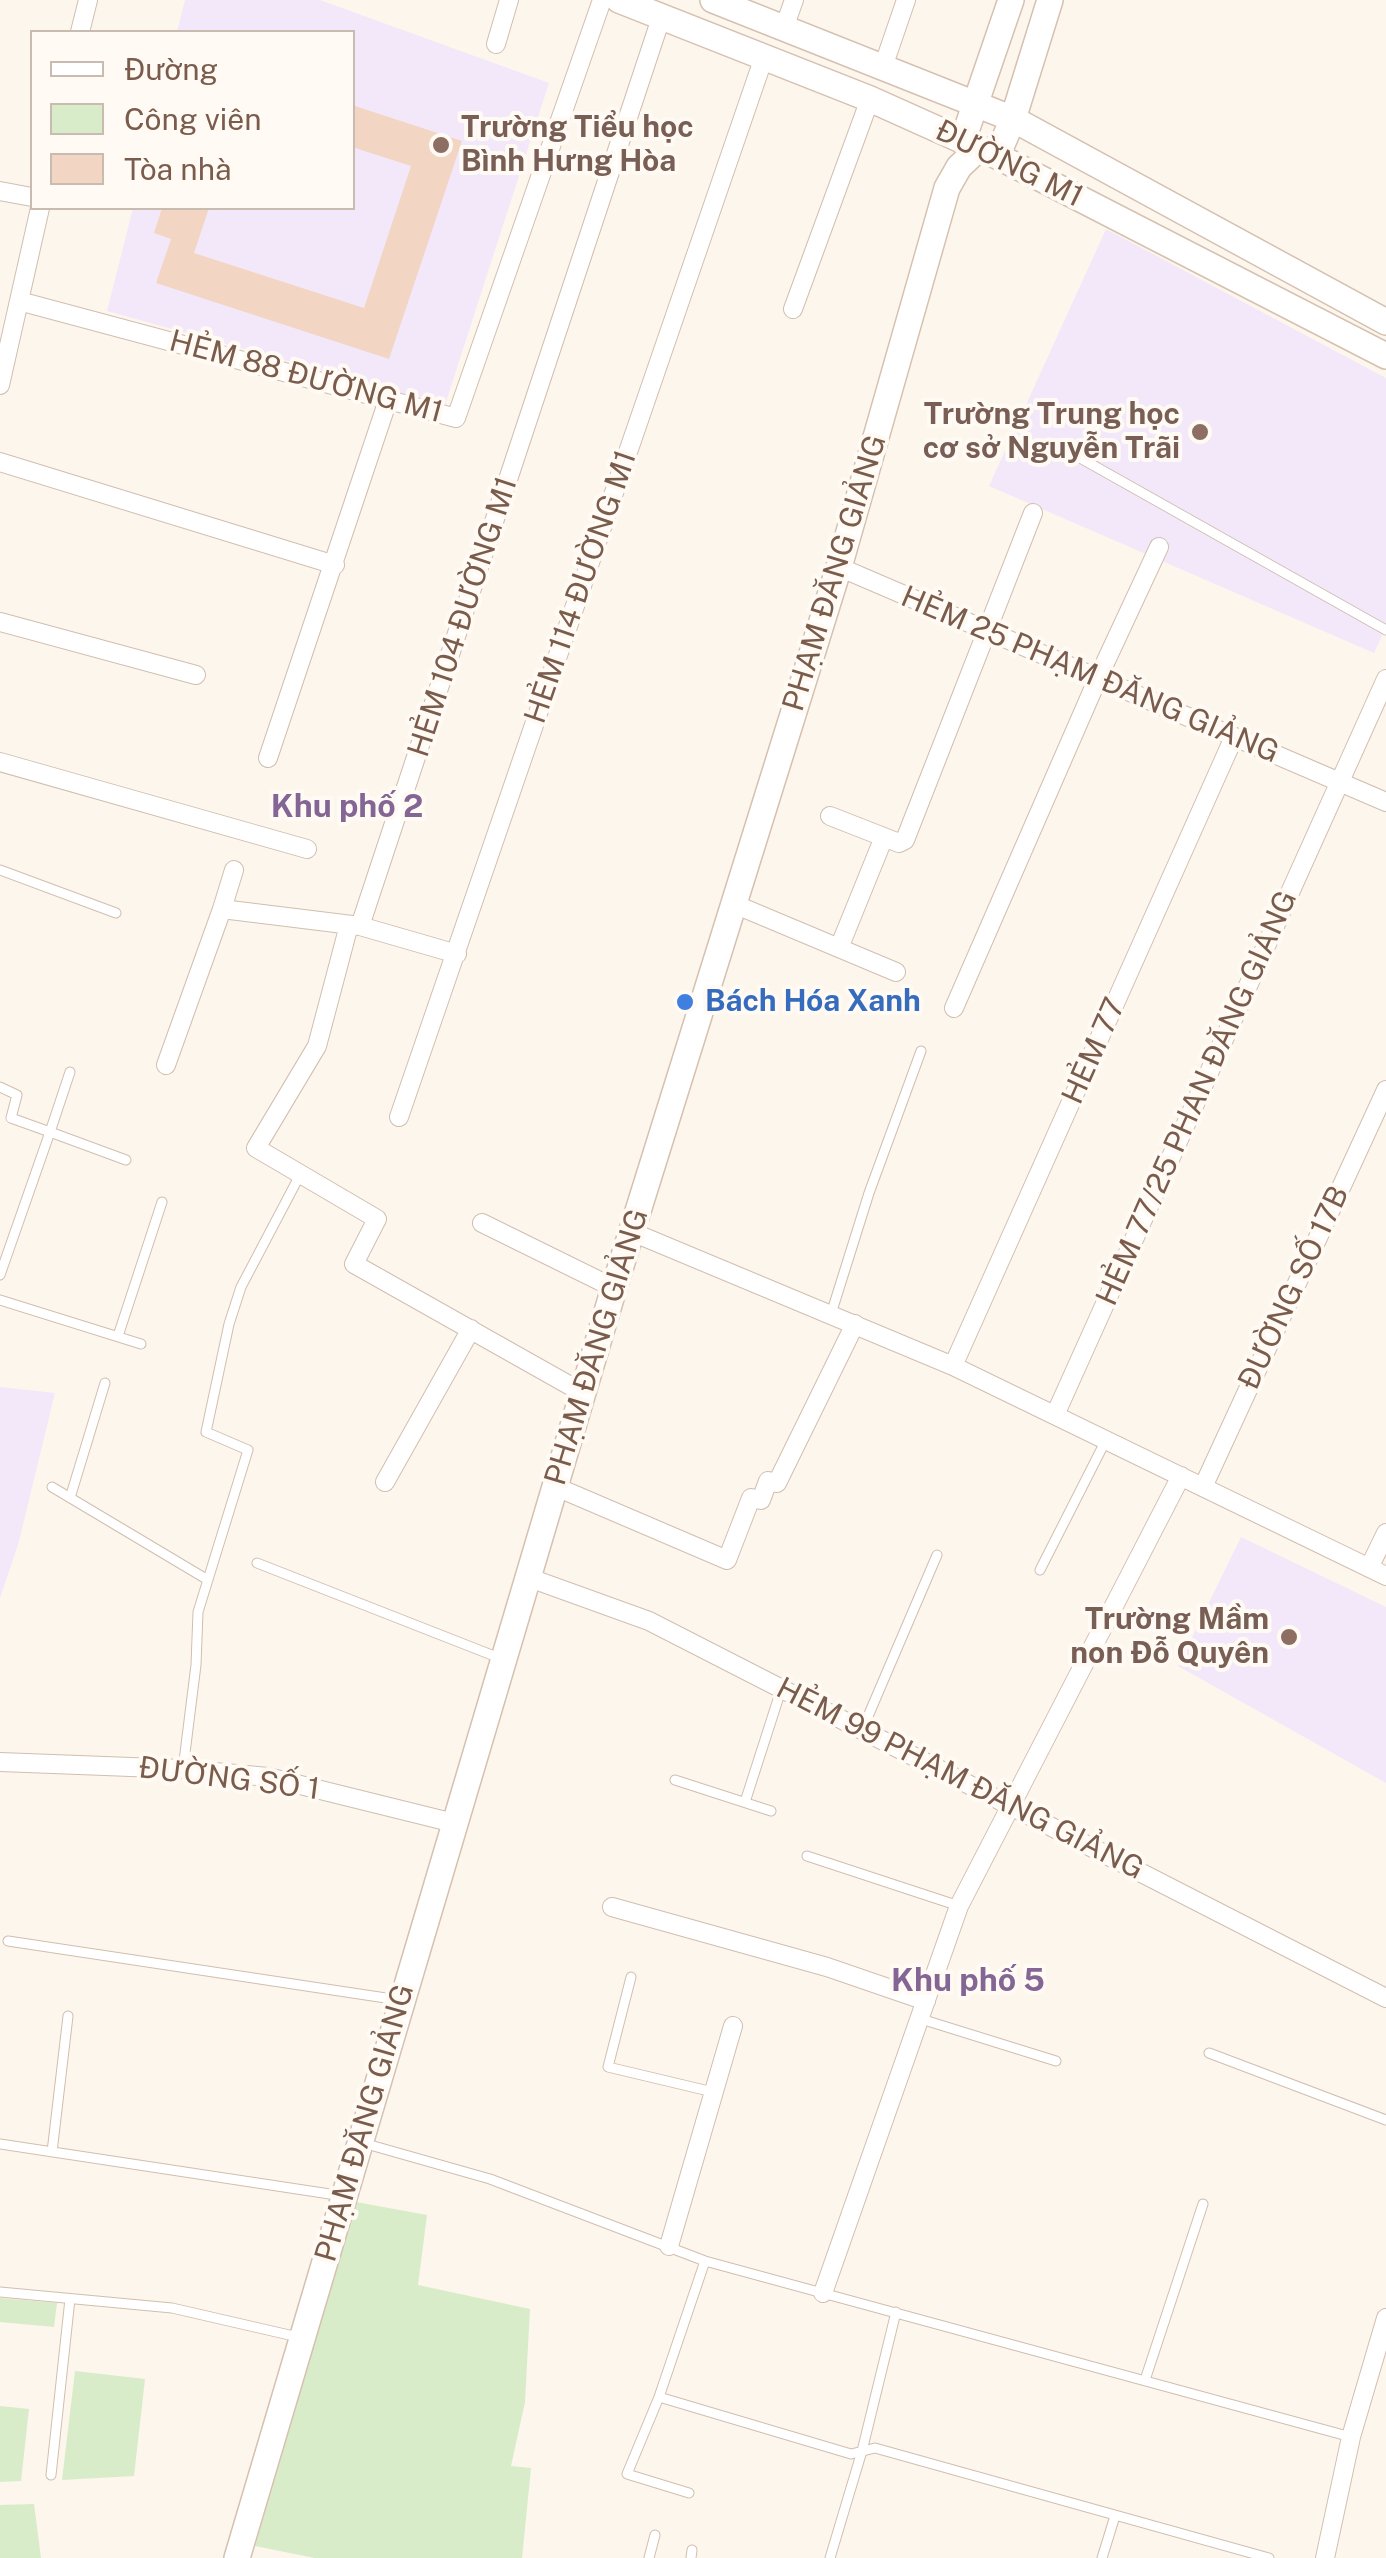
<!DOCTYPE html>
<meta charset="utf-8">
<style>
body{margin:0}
#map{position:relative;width:1386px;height:2558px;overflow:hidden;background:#fdf6ec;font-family:"Public Sans",sans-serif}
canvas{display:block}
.legend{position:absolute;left:30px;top:30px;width:325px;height:180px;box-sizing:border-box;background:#fffaf3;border:2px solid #cabbb1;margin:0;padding:12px 18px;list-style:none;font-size:30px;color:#7a5c4d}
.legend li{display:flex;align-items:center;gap:20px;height:50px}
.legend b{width:50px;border:2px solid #cabbb1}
</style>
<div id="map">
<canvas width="1386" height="2558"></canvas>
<ul class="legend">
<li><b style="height:12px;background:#fff"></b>Đường</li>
<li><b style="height:28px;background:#d8ecc9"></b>Công viên</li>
<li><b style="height:28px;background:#f3d5c3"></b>Tòa nhà</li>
</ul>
</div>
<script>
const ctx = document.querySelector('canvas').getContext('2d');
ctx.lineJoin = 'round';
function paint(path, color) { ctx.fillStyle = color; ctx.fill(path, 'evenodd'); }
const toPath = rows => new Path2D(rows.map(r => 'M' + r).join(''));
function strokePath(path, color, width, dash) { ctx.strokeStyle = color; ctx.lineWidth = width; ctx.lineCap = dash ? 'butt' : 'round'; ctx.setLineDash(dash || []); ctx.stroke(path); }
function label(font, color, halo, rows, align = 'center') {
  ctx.font = font + ' "Public Sans",sans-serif'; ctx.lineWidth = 8; ctx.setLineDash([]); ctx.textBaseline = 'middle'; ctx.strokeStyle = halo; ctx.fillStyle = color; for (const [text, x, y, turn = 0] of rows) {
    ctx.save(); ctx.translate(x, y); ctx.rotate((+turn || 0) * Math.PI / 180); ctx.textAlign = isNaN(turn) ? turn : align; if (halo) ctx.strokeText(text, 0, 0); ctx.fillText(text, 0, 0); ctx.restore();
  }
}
const education = toPath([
 [185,0,320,0,549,83,445,405,107,311,133,208,352,208,352,32,177,32],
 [1106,229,1386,378,1386,627,1374,653,989,486],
 [0,1387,55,1393,18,1545,0,1598],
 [1241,1537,1386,1607,1386,1783,1178,1666]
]);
const green = toPath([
 [356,2202,427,2215,418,2285,530,2309,525,2402,511,2466,531,2468,522,2558,315,2558,255,2546],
 [0,2298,57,2303,54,2327,0,2322],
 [75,2371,145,2379,134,2476,62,2480],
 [0,2406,29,2409,21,2481,0,2482],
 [34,2504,41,2558,0,2558,0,2505]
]);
const building = toPath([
 [352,105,462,141,389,359,156,283,171,239,154,233,162,208,209,208,194,253,364,308,411,166,352,147]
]);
const lane = toPath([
 [1066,450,1386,630],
 [0,870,116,913],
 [0,1087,17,1095,11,1118,50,1132,70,1072],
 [0,1275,50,1132,126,1160],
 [0,1300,141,1344],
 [831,1314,869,1193,921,1051],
 [118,1336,162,1202],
 [52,1487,208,1580],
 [70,1498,105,1383],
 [257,1563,502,1659],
 [1040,1570,1106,1440],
 [863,1728,937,1555],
 [183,1769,196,1665,198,1612,248,1450,206,1432,229,1324,241,1287,301,1173],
 [675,1780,771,1811],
 [745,1802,781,1690],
 [807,1856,959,1906],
 [8,1941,399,2000],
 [631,1977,608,2067,713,2092],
 [921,2019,1056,2061],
 [1209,2053,1386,2120],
 [363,2143,490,2179,705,2261,1351,2437],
 [0,2144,343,2196],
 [52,2152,68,2016],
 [0,2292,172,2308,298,2337],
 [1145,2380,1203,2204],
 [659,2397,851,2454,875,2448,1269,2558],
 [51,2475,70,2299],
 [689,2493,627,2474,659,2397,705,2261],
 [649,2558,655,2535],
 [691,2558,692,2550],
 [830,2558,862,2451,896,2312],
 [1102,2558,1115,2516]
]);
const street = toPath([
 [784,28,794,0],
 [80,32,88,0],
 [496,44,509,0],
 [883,67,906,0],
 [0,191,32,197],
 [19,301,456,418,602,0],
 [793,309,870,99],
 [0,385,40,208],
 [0,462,335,565],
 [839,567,1386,802],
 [0,622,196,675],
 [268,758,388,400],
 [0,762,307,849],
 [830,816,899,843,905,840,1033,513],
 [734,904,896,972],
 [222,909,234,870],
 [349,925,317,1046,256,1148,377,1219,354,1264,583,1393],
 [360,926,457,954],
 [839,948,884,837],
 [954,1008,1098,678,1159,547],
 [166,1065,222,909,360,926,661,18],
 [399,1117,764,57],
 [482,1223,614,1288],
 [632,1232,953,1366,1386,1576],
 [953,1366,1234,737],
 [1055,1415,1386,679],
 [385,1482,471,1329],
 [554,1486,727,1560,751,1498,761,1500,768,1481,777,1483,855,1324],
 [1203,1487,1386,1090],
 [1369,1568,1386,1533],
 [527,1577,649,1621,1386,1998],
 [0,1762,183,1769,268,1777,454,1823],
 [612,1907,827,1967,926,2001],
 [669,2246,733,2026],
 [823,2293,959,1906,1181,1476],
 [1325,2558,1351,2437,1386,2318]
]);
const secondary = toPath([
 [619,0,870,99,997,156,1386,356],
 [713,0,1013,119,1386,322],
 [963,140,1011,0],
 [997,156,1013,119,1050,0],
 [237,2558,614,1288,839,567,947,188,959,167,979,148]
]);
const markers = [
 [441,145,10,"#8d6e63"],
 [1200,432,10,"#8d6e63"],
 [685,1002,10,"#3f7fe0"],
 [1289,1637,10,"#8d6e63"]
];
const educationNames = [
 ["Trường Tiểu học",461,128,"left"],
 ["Bình Hưng Hòa",461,162,"left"],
 ["Trường Trung học",1180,415],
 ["cơ sở Nguyễn Trãi",1180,449],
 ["Trường Mầm",1269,1620],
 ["non Đỗ Quyên",1269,1654]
];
const streetNames = [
 ["ĐƯỜNG M1",1009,164,26],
 ["HẺM 88 ĐƯỜNG M1",306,377,15],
 ["PHẠM ĐĂNG GIẢNG",835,573,-73],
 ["HẺM 114 ĐƯỜNG M1",581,587,-71],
 ["HẺM 104 ĐƯỜNG M1",463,617,-72],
 ["HẺM 25 PHẠM ĐĂNG GIẢNG",1090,675,23],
 ["HẺM 77",1094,1051,-66],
 ["HẺM 77/25 PHAN ĐĂNG GIẢNG",1197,1098,-66],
 ["ĐƯỜNG SỐ 17B",1294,1288,-65],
 ["PHẠM ĐĂNG GIẢNG",597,1347,-73],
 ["ĐƯỜNG SỐ 1",229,1779,7],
 ["HẺM 99 PHẠM ĐĂNG GIẢNG",960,1779,27],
 ["PHẠM ĐĂNG GIẢNG",365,2123,-74]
];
const shopNames = [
 ["Bách Hóa Xanh",705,1002]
];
const neighbourhoodNames = [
 ["Khu phố 2",347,807],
 ["Khu phố 5",968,1981]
];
paint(education, '#f3e8fa');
paint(green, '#d8ecc9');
paint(building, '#f3d5c3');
strokePath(lane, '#d1beb0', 11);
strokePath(street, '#d1beb0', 20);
strokePath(secondary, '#d6c0b0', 28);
strokePath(lane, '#fff', 9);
strokePath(street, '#fff', 18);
strokePath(secondary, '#fff', 25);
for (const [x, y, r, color] of markers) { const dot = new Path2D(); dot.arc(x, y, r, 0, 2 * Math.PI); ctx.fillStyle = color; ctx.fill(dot); strokePath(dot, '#fffaf3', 4); }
label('bold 30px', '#785e54', '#fffaf3', educationNames, 'right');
label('30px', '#7a5c4d', '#fffaf3', streetNames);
label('bold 30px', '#366cbe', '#fffaf3', shopNames, 'left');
label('bold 32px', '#846695', '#fffaf3', neighbourhoodNames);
</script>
